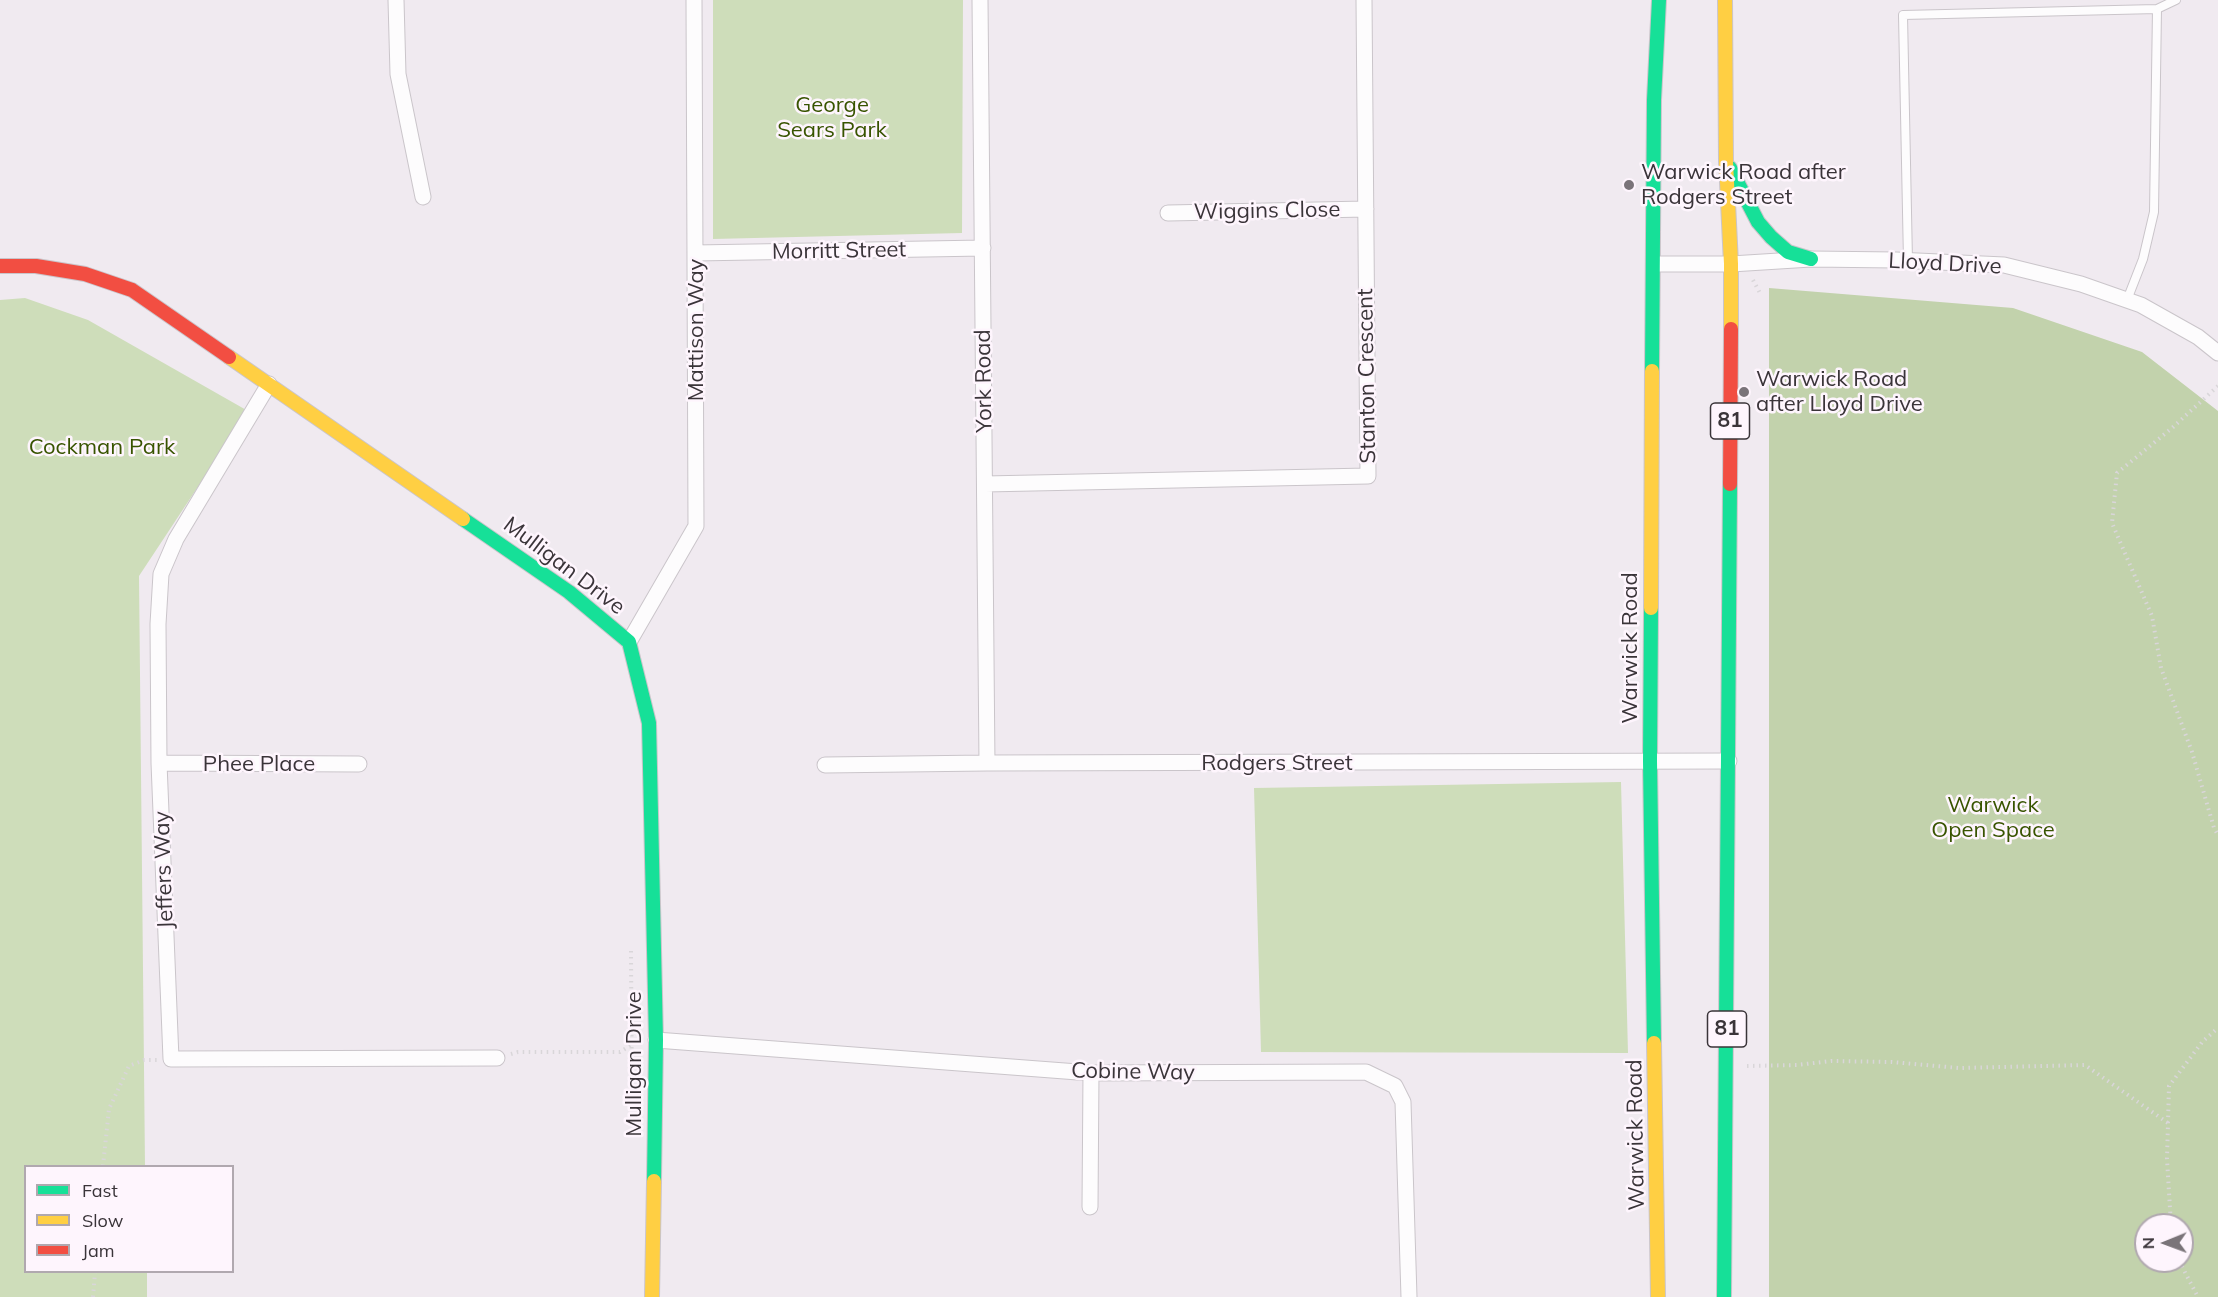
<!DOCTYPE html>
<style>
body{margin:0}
#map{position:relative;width:2218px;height:1297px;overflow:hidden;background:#f0eaf0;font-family:Mulish,sans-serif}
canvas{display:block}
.legend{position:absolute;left:24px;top:1165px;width:210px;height:108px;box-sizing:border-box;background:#fef5fd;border:2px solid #b0a8af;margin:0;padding:8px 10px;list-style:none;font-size:18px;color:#3a3439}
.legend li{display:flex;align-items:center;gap:12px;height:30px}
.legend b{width:30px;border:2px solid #b0a8af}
.north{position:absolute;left:2134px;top:1213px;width:60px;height:60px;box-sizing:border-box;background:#fef5fd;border:2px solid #b0a8af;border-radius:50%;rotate:269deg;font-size:16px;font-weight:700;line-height:24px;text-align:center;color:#3a3439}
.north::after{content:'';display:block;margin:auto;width:21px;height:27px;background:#7a7479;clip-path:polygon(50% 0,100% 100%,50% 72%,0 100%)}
</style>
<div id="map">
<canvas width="2218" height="1297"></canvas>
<ul class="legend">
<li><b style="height:8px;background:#16e098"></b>Fast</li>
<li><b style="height:8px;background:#ffcf43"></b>Slow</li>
<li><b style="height:8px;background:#f24e42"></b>Jam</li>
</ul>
<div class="north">N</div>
</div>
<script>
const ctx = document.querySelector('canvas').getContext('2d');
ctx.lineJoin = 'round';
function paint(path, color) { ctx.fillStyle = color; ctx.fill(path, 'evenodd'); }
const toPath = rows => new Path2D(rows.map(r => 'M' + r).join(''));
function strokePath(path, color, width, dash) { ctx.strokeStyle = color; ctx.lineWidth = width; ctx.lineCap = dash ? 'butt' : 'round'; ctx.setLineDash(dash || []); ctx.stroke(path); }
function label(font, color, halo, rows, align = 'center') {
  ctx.font = font + ' Mulish,sans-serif'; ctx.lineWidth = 5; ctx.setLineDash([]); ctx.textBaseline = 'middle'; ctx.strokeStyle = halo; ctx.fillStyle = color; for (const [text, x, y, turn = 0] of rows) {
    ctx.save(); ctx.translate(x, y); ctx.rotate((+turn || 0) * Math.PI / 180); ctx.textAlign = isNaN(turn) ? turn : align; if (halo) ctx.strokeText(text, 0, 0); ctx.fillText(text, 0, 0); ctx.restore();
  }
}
const green = toPath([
 [713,0,963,0,962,233,713,239],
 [25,298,88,320,248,411,139,576,145,1166,26,1166,26,1272,147,1272,147,1297,0,1297,0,300],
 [1621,782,1628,1053,1261,1052,1254,788]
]);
const forest = toPath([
 [1769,288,2013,308,2142,352,2218,411,2218,1297,1769,1297],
 [2146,1225,2182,1225,2182,1261,2146,1261]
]);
const path = toPath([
 [1753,280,1761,295],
 [2218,386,2172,428,2117,473,2112,523,2152,616,2161,668,2192,752,2214,828,2218,835],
 [631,951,632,1118],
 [511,1054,518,1052,620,1052,631,1045],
 [1747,1066,1797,1065,1831,1061,1892,1062,1959,1068,2085,1065,2168,1123],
 [103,1166,109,1109,129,1066,144,1060,157,1060],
 [2171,1225,2167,1159,2169,1086,2203,1041,2218,1028],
 [2179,1261,2198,1297],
 [93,1297,95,1272]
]);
const lane = toPath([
 [2157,9,2176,0],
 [1908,261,1903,15,2157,9,2154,212,2143,259,2127,300]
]);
const street = toPath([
 [396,0,398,74,423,197],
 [980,0,987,763],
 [1168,213,1366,209],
 [695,253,983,248],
 [1654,264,1731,264,1811,259,1896,260,2004,265,2081,284,2141,305,2198,337,2218,353],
 [269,384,176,539,161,574,158,624,159,763,171,1059,497,1058],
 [985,484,1368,476,1364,0],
 [629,642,696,526,694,0],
 [159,763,359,764],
 [825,765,987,763,1729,761],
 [656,1040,1091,1073,1366,1072,1395,1086,1403,1102,1409,1297],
 [1090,1207,1091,1073]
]);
const fast = toPath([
 [1730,168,1758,222,1771,237,1788,252,1811,259],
 [1652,371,1654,100,1659,0],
 [463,519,569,592,629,642,649,723,656,1040,654,1181],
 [1651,608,1650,761,1654,1043],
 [1724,1297,1730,484]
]);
const slow = toPath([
 [1725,0,1726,161,1731,264,1731,329],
 [229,357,463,519],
 [1651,608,1652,371],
 [1654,1043,1658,1297],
 [652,1297,654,1181]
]);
const jam = toPath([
 [0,266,36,266,85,274,132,290,229,357],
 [1730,484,1731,329]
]);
const markers = [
 [1629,185,6,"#7a7479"],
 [1744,392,6,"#7a7479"]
];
const shields = [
 [1730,421,39],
 [1727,1029,39]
];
const shieldNames = [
 ["81",1730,421],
 ["81",1727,1029]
];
const parkNames = [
 ["George",832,105],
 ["Sears Park",832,130],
 ["Cockman Park",102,447],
 ["Warwick",1993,805],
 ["Open Space",1993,830]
];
const poiNames = [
 ["Warwick Road after",1641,172],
 ["Rodgers Street",1641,197],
 ["Warwick Road",1756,379],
 ["after Lloyd Drive",1756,404]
];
const streetNames = [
 ["Wiggins Close",1267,211,-1],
 ["Morritt Street",839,251,-1],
 ["Lloyd Drive",1945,264,3],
 ["Mattison Way",696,330,-90],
 ["Stanton Crescent",1367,376,-91],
 ["York Road",984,381,-91],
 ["Mulligan Drive",564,566,37],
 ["Warwick Road",1630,648,-90],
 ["Rodgers Street",1277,763],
 ["Phee Place",259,764],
 ["Jeffers Way",164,870,-92],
 ["Mulligan Drive",634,1064,-90],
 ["Cobine Way",1133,1072,1],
 ["Warwick Road",1636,1135,-91]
];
paint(green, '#ceddba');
paint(forest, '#c2d2ac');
strokePath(lane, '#cac5ca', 10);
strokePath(street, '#cac5ca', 17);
strokePath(fast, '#cac5ca', 16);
strokePath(slow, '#cac5ca', 16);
strokePath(jam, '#cac5ca', 16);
strokePath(path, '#d9d6d9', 4, [1.5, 4.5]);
strokePath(lane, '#fdfcfd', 8);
strokePath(street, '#fdfcfd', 15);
strokePath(fast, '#16e098', 14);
strokePath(slow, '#ffcf43', 14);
strokePath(jam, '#f24e42', 14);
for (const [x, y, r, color] of markers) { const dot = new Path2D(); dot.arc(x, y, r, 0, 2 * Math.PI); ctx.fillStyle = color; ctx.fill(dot); strokePath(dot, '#fef5fd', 2); }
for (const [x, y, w] of shields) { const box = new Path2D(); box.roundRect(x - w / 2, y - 18, w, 36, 4.5); ctx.fillStyle = '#fef5fd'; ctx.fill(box); strokePath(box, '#3a3439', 1.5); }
label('bold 21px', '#3a3439', null, shieldNames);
label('22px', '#385400', '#fef5fd', parkNames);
label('22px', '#3a3439', '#fef5fd', poiNames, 'left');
label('22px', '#3a3439', '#fef5fd', streetNames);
</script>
